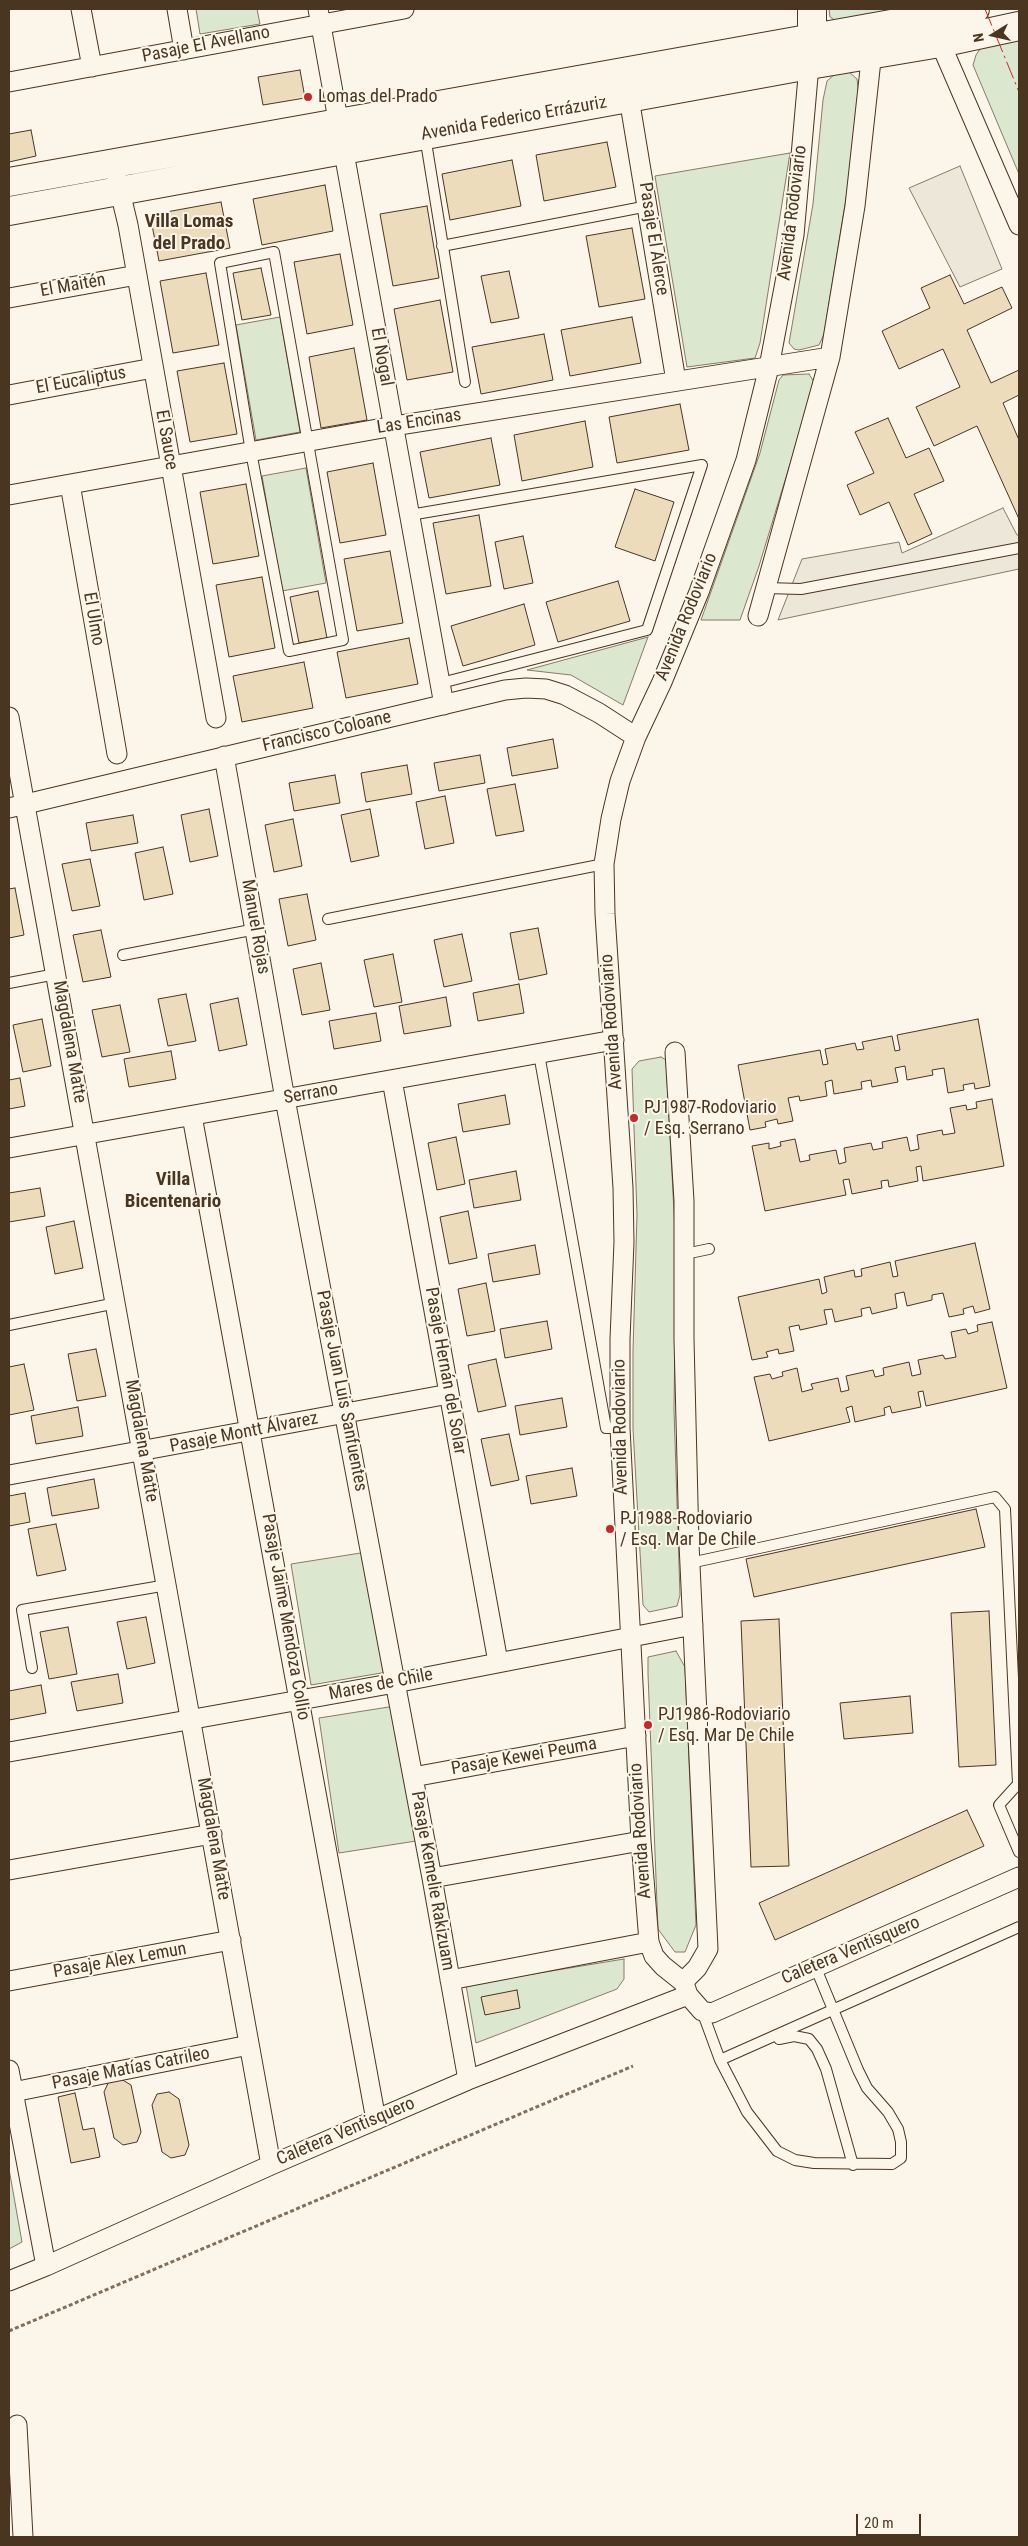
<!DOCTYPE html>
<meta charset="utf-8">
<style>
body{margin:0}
#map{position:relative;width:1028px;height:2546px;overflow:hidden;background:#fbf6e9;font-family:"Roboto Condensed",sans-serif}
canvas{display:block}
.frame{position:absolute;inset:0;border:10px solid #4a3520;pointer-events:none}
.north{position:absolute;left:968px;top:10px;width:50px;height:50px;-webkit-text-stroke:4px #fbf6e9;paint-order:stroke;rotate:260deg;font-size:14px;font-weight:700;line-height:20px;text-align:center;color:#4a3520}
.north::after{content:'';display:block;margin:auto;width:18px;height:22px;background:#4a3520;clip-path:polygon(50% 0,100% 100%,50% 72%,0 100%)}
.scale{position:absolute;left:856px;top:2514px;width:65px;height:22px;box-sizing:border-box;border:2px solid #4a3520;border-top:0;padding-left:6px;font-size:15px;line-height:18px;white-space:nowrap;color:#4a3520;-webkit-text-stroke:4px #fbf6e9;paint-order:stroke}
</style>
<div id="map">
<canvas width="1028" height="2546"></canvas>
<div class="frame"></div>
<div class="north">N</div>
<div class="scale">20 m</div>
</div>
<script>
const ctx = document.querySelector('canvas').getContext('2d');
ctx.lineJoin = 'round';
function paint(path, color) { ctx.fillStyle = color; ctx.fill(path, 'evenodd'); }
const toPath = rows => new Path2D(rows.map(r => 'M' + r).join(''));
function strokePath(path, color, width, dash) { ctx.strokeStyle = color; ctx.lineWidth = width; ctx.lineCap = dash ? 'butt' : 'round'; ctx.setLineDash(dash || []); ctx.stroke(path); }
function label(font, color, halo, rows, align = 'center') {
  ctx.font = font + ' "Roboto Condensed",sans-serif'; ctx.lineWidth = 4; ctx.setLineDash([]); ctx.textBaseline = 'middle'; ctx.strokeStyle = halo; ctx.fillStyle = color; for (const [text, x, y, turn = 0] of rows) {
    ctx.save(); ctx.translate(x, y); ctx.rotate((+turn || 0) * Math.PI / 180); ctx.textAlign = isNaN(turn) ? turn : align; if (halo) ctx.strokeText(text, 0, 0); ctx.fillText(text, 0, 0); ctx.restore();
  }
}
const green = toPath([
 [196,9,257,9,260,24,200,34,196,9],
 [829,9,895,9,836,21,830,17,829,9],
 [1019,40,1019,174,973,65,976,55,982,46,1019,40],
 [848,71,857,79,858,88,854,149,824,334,819,345,799,350,794,349,789,343,813,204,823,100,827,81,835,74,848,71],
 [790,153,760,343,755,358,687,367,655,176,790,153],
 [280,317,300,432,256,440,236,325,280,317],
 [809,374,814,382,811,395,759,566,740,620,701,620,760,453,779,380,783,375,809,374],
 [306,468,326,583,282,591,262,476,306,468],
 [648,637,623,705,571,675,527,670,648,637],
 [661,1057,666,1060,676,1250,674,1410,680,1595,677,1606,649,1612,643,1605,633,1429,633,1351,637,1215,632,1069,639,1061,661,1057],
 [367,1552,387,1672,311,1685,291,1564,367,1552],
 [676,1651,685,1667,696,1925,685,1952,675,1952,658,1929,648,1674,648,1657,676,1651],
 [395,1706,416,1841,339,1853,319,1718,395,1706],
 [624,1959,624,1979,617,1989,476,2043,466,1985,624,1959],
 [9,2169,22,2242,9,2249,9,2169]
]);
const parking = toPath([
 [960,166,1002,269,960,287,909,188,960,166],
 [1003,508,1017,535,1019,535,1019,569,778,620,802,559,899,542,902,553,1003,508]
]);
const building = toPath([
 [300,70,305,98,263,105,258,77,300,70],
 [31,130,36,156,9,162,9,134,31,130],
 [607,142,616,187,544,201,536,155,607,142],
 [512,160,521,206,450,220,442,174,512,160],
 [325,185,333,231,262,245,253,199,325,185],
 [221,202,230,248,159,261,150,215,221,202],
 [427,206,439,278,393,286,380,214,427,206],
 [632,228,645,299,599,307,586,236,632,228],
 [340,254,353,325,307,334,294,262,340,254],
 [261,268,271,315,242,320,233,273,261,268],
 [509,271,519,318,491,323,481,276,509,271],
 [206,273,219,345,173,353,160,281,206,273],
 [950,275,964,304,1002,287,1012,308,967,330,991,383,1019,370,1019,395,1003,403,1019,440,1019,519,977,426,934,446,916,407,960,387,943,349,899,369,882,331,930,308,921,288,950,275],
 [440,300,453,372,407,380,394,309,440,300],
 [632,317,641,363,570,376,561,330,632,317],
 [544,334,553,380,481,394,472,347,544,334],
 [354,348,367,420,321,428,309,357,354,348],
 [224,363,237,434,190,442,177,371,224,363],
 [680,404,689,450,617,463,609,417,680,404],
 [888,418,906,458,929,448,944,481,914,494,932,534,908,545,889,502,860,515,847,485,874,473,855,432,888,418],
 [585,421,593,467,522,481,514,435,585,421],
 [491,438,500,485,429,498,420,452,491,438],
 [373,463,386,535,340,543,327,472,373,463],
 [246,484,259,556,213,564,200,492,246,484],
 [635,489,674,502,655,561,615,547,635,489],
 [479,515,491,586,446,594,433,523,479,515],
 [523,536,533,583,504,589,495,542,523,536],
 [390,551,403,623,357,631,344,559,390,551],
 [262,577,275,648,229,657,216,585,262,577],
 [618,581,630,621,558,642,546,602,618,581],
 [318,591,327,638,299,643,290,597,318,591],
 [524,604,535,645,463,666,451,626,524,604],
 [409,638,418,684,346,698,337,652,409,638],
 [304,662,313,708,242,722,233,676,304,662],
 [553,739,558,768,512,776,507,748,553,739],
 [480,755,485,783,439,791,434,763,480,755],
 [407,765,412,794,366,802,361,773,407,765],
 [335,775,340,803,294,811,289,783,335,775],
 [515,784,524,831,496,836,487,789,515,784],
 [445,796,454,843,425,849,416,802,445,796],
 [209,809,218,856,190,862,181,815,209,809],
 [370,809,379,856,351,862,341,815,370,809],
 [133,815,138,843,91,851,86,823,133,815],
 [293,819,302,866,274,872,265,825,293,819],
 [163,847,173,894,144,900,135,853,163,847],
 [90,859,100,906,72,911,62,864,90,859],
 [15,888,24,935,9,938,9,889,15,888],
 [307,894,316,940,288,946,279,899,307,894],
 [538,928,547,974,519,980,510,933,538,928],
 [101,930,111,977,83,982,73,935,101,930],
 [462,934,472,981,444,987,434,940,462,934],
 [393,954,402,1002,374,1007,364,960,393,954],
 [321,963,330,1010,302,1015,293,969,321,963],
 [519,984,524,1013,478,1021,473,993,519,984],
 [186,994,196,1041,168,1046,158,999,186,994],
 [446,997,451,1026,404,1034,399,1006,446,997],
 [238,998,247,1045,219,1051,210,1004,238,998],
 [120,1005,130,1052,102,1057,92,1010,120,1005],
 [376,1013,381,1041,334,1049,329,1021,376,1013],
 [42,1019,51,1066,23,1072,13,1025,42,1019],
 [978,1019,990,1086,975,1089,974,1083,963,1085,964,1090,948,1093,944,1068,932,1070,933,1075,907,1080,905,1066,895,1068,898,1082,872,1087,871,1080,861,1082,862,1089,834,1094,832,1080,825,1082,827,1096,800,1101,799,1096,788,1098,793,1121,778,1124,777,1119,765,1122,766,1127,750,1130,738,1065,820,1050,823,1065,828,1064,825,1049,855,1043,857,1050,864,1049,862,1042,892,1036,895,1051,900,1050,897,1035,978,1019],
 [171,1051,176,1079,129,1087,124,1059,171,1051],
 [20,1078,25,1106,9,1109,9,1080,20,1078],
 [505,1095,510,1124,463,1132,458,1104,505,1095],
 [992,1099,1004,1166,923,1181,921,1166,916,1167,918,1181,889,1187,888,1180,881,1181,882,1188,852,1194,849,1179,843,1180,846,1195,765,1211,752,1146,769,1143,769,1149,781,1146,780,1142,795,1139,800,1162,810,1160,809,1155,836,1150,839,1164,846,1162,844,1148,871,1143,873,1150,883,1148,882,1142,907,1137,910,1151,919,1149,917,1135,942,1130,943,1135,955,1133,950,1108,966,1105,967,1110,977,1108,976,1102,992,1099],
 [456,1137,465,1184,437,1190,428,1143,456,1137],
 [516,1171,521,1200,474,1208,469,1180,516,1171],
 [40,1188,45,1216,9,1222,9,1193,40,1188],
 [468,1211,477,1258,449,1264,440,1217,468,1211],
 [74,1221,83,1268,55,1274,46,1227,74,1221],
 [975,1243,990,1309,975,1313,973,1306,963,1309,964,1314,949,1317,943,1293,932,1295,932,1300,907,1306,904,1292,895,1294,897,1308,872,1314,870,1307,861,1309,862,1316,835,1322,832,1309,824,1310,827,1324,800,1330,799,1325,789,1327,794,1351,779,1354,778,1349,766,1352,768,1357,752,1360,738,1297,819,1279,822,1294,827,1292,824,1277,854,1270,855,1277,862,1276,861,1269,890,1262,893,1277,898,1276,895,1261,975,1243],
 [535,1245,540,1274,493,1282,488,1254,535,1245],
 [486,1283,495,1331,467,1336,458,1289,486,1283],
 [547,1321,552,1349,505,1358,500,1329,547,1321],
 [992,1322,1007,1388,926,1406,923,1391,918,1392,921,1407,892,1413,890,1406,884,1408,885,1415,855,1422,852,1406,846,1408,850,1422,769,1441,754,1377,770,1374,772,1379,783,1376,782,1372,797,1368,802,1392,813,1389,811,1384,838,1378,841,1392,849,1390,846,1376,873,1370,875,1377,884,1375,883,1368,909,1362,912,1376,921,1374,918,1360,943,1355,945,1359,956,1357,951,1332,966,1329,968,1334,978,1331,977,1325,992,1322],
 [96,1349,106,1396,77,1401,68,1354,96,1349],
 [496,1359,506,1406,478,1412,468,1365,496,1359],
 [24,1364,34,1410,9,1415,9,1367,24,1364],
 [562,1398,567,1427,520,1435,515,1406,562,1398],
 [78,1407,83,1436,36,1444,31,1416,78,1407],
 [509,1434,519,1480,491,1486,481,1439,509,1434],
 [572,1468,577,1496,531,1504,526,1476,572,1468],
 [94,1479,99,1508,52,1516,47,1488,94,1479],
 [25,1493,30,1522,9,1526,9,1496,25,1493],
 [976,1509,985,1547,754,1597,746,1559,976,1509],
 [56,1524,66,1570,37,1576,28,1529,56,1524],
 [989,1611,996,1765,959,1767,951,1613,989,1611],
 [146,1617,155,1663,127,1669,117,1622,146,1617],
 [779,1619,789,1866,751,1867,741,1621,779,1619],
 [68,1627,77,1674,49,1679,40,1632,68,1627],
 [118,1674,123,1703,77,1711,71,1682,118,1674],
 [41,1685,46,1713,9,1720,9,1691,41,1685],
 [910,1696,913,1733,844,1739,840,1703,910,1696],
 [967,1810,984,1846,775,1940,759,1903,967,1810],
 [517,1990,520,2008,485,2015,481,1997,517,1990],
 [121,2079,131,2085,141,2132,137,2142,123,2145,114,2138,104,2092,109,2081,121,2079],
 [169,2092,179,2099,189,2145,185,2155,171,2158,162,2152,152,2105,157,2094,169,2092],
 [75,2093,83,2130,94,2128,100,2157,71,2163,58,2097,75,2093]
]);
const path = toPath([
 [9,2331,633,2066]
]);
const lane = toPath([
 [425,136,465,382],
 [442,246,648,206],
 [274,252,343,640,289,651,251,452,220,263,274,252],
 [410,515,702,465,647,630,441,683],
 [766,588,801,589,1019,548],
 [328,919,604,864],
 [123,955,256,929],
 [9,983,56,974],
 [539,1054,606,1428,620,1428],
 [685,1254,709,1249],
 [9,1325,116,1303],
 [690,1563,995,1497,1005,1509,1018,1784,999,1805,1019,1852],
 [32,1668,22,1610,167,1585],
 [702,2011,720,2060,747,2112,777,2151,795,2160,814,2163,892,2164,901,2158,901,2142,898,2129,888,2112,867,2088,858,2070,815,1966],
 [779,2039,794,2036,809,2039,817,2049,826,2069,853,2165],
 [720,2060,1019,1927]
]);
const street = toPath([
 [81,9,92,67],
 [177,9,184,50],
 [318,9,444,705],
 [936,33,1019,225],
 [9,82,404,9],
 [629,98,676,381],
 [117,179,128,225,216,718],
 [9,298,137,275],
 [9,395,153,368],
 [70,484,117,754],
 [9,495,394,426,830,357],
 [758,616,830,357,855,206,873,42],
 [9,717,271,2165],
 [224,756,285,1099,432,1878,468,2080],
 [9,808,505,690,526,688,546,689,565,695,599,713,636,737],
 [675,1052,684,1201,684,1339,689,1544,708,1949,697,1968,683,1982],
 [392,1080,498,1662],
 [192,1116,376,2120],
 [9,1148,614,1040],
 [9,1475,449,1394],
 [9,1752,395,1683,693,1625],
 [413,1777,636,1736],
 [9,1870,212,1834],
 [432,1878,641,1841],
 [450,1980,649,1942],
 [9,1981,231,1940],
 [683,1982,663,1966,654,1956,649,1942,641,1841,620,1428,620,1339,624,1242,623,1188,605,914,604,864,611,819,620,781,636,737,662,682,699,592,746,460,769,367,794,235,810,54],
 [684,1983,688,1995,702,2011,712,2013,1019,1877],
 [9,2070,46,2266],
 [13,2092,249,2045],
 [9,2281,46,2266,271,2165,468,2080,688,1995],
 [17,2425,23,2537]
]);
const secondary = toPath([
 [812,38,812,9],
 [9,182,975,9],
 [9,211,809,65,940,43,1019,26]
]);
const power = toPath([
 [985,9,1019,92]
]);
const markers = [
 [308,97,5,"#c62828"],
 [634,1118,5,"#c62828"],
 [610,1529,5,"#c62828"],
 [648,1725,5,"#c62828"]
];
const streetNames = [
 ["Pasaje El Avellano",206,45,-11],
 ["Avenida Federico Errázuriz",514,119,-10],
 ["Avenida Rodoviario",793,213,-83],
 ["Pasaje El Alerce",653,239,81],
 ["El Maitén",73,286,-10],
 ["El Nogal",381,357,80],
 ["El Eucaliptus",81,381,-10],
 ["Las Encinas",419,422,-9],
 ["El Sauce",166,440,80],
 ["Avenida Rodoviario",687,617,-68],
 ["El Ulmo",93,619,80],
 ["Francisco Coloane",327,732,-13],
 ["Manuel Rojas",255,927,80],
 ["Avenida Rodoviario",612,1022,-94],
 ["Magdalena Matte",69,1042,80],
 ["Serrano",311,1094,-10],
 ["Pasaje Hernán del Solar",445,1371,80],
 ["Pasaje Juan Luis Sanfuentes",341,1391,79],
 ["Avenida Rodoviario",621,1427,-91],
 ["Pasaje Montt Álvarez",244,1433,-11],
 ["Magdalena Matte",141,1441,80],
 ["Pasaje Jaime Mendoza Collio",285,1617,80],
 ["Mares de Chile",381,1685,-11],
 ["Pasaje Kewei Peuma",524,1757,-10],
 ["Avenida Rodoviario",641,1831,-94],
 ["Magdalena Matte",213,1839,80],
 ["Pasaje Kemelie Rakizuam",432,1881,80],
 ["Caletera Ventisquero",851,1951,-23],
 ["Pasaje Alex Lemun",120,1961,-10],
 ["Pasaje Matías Catrileo",131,2069,-11],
 ["Caletera Ventisquero",346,2132,-23]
];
const poiNames = [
 ["Lomas del Prado",318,97],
 ["PJ1987-Rodoviario",644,1108],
 ["/ Esq. Serrano",644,1129],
 ["PJ1988-Rodoviario",620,1519],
 ["/ Esq. Mar De Chile",620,1540],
 ["PJ1986-Rodoviario",658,1715],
 ["/ Esq. Mar De Chile",658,1736]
];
const neighbourhoodNames = [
 ["Villa Lomas",189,222],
 ["del Prado",189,244],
 ["Villa",173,1180],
 ["Bicentenario",173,1202]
];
paint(green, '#dce7d0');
strokePath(green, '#887966', 1);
paint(parking, '#ede7d9');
strokePath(parking, '#887966', 1);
paint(building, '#ecdcbc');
strokePath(building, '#4a3520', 1);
strokePath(lane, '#4a3520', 12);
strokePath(street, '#4a3520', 21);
strokePath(secondary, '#4a3520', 30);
strokePath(path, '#7f6f5c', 3, [4, 2.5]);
strokePath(lane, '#fbf6e9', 10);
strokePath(street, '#fbf6e9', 19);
strokePath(secondary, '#fbf6e9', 28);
strokePath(power, '#c62828', 1, [18, 4, 2.5, 4]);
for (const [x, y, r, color] of markers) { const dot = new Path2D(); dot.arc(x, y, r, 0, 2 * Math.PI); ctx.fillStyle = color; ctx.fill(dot); strokePath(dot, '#fbf6e9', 2); }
label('18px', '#4a3520', '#fbf6e9', streetNames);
label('18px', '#4a3520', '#fbf6e9', poiNames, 'left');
label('bold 19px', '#4a3520', '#fbf6e9', neighbourhoodNames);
</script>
